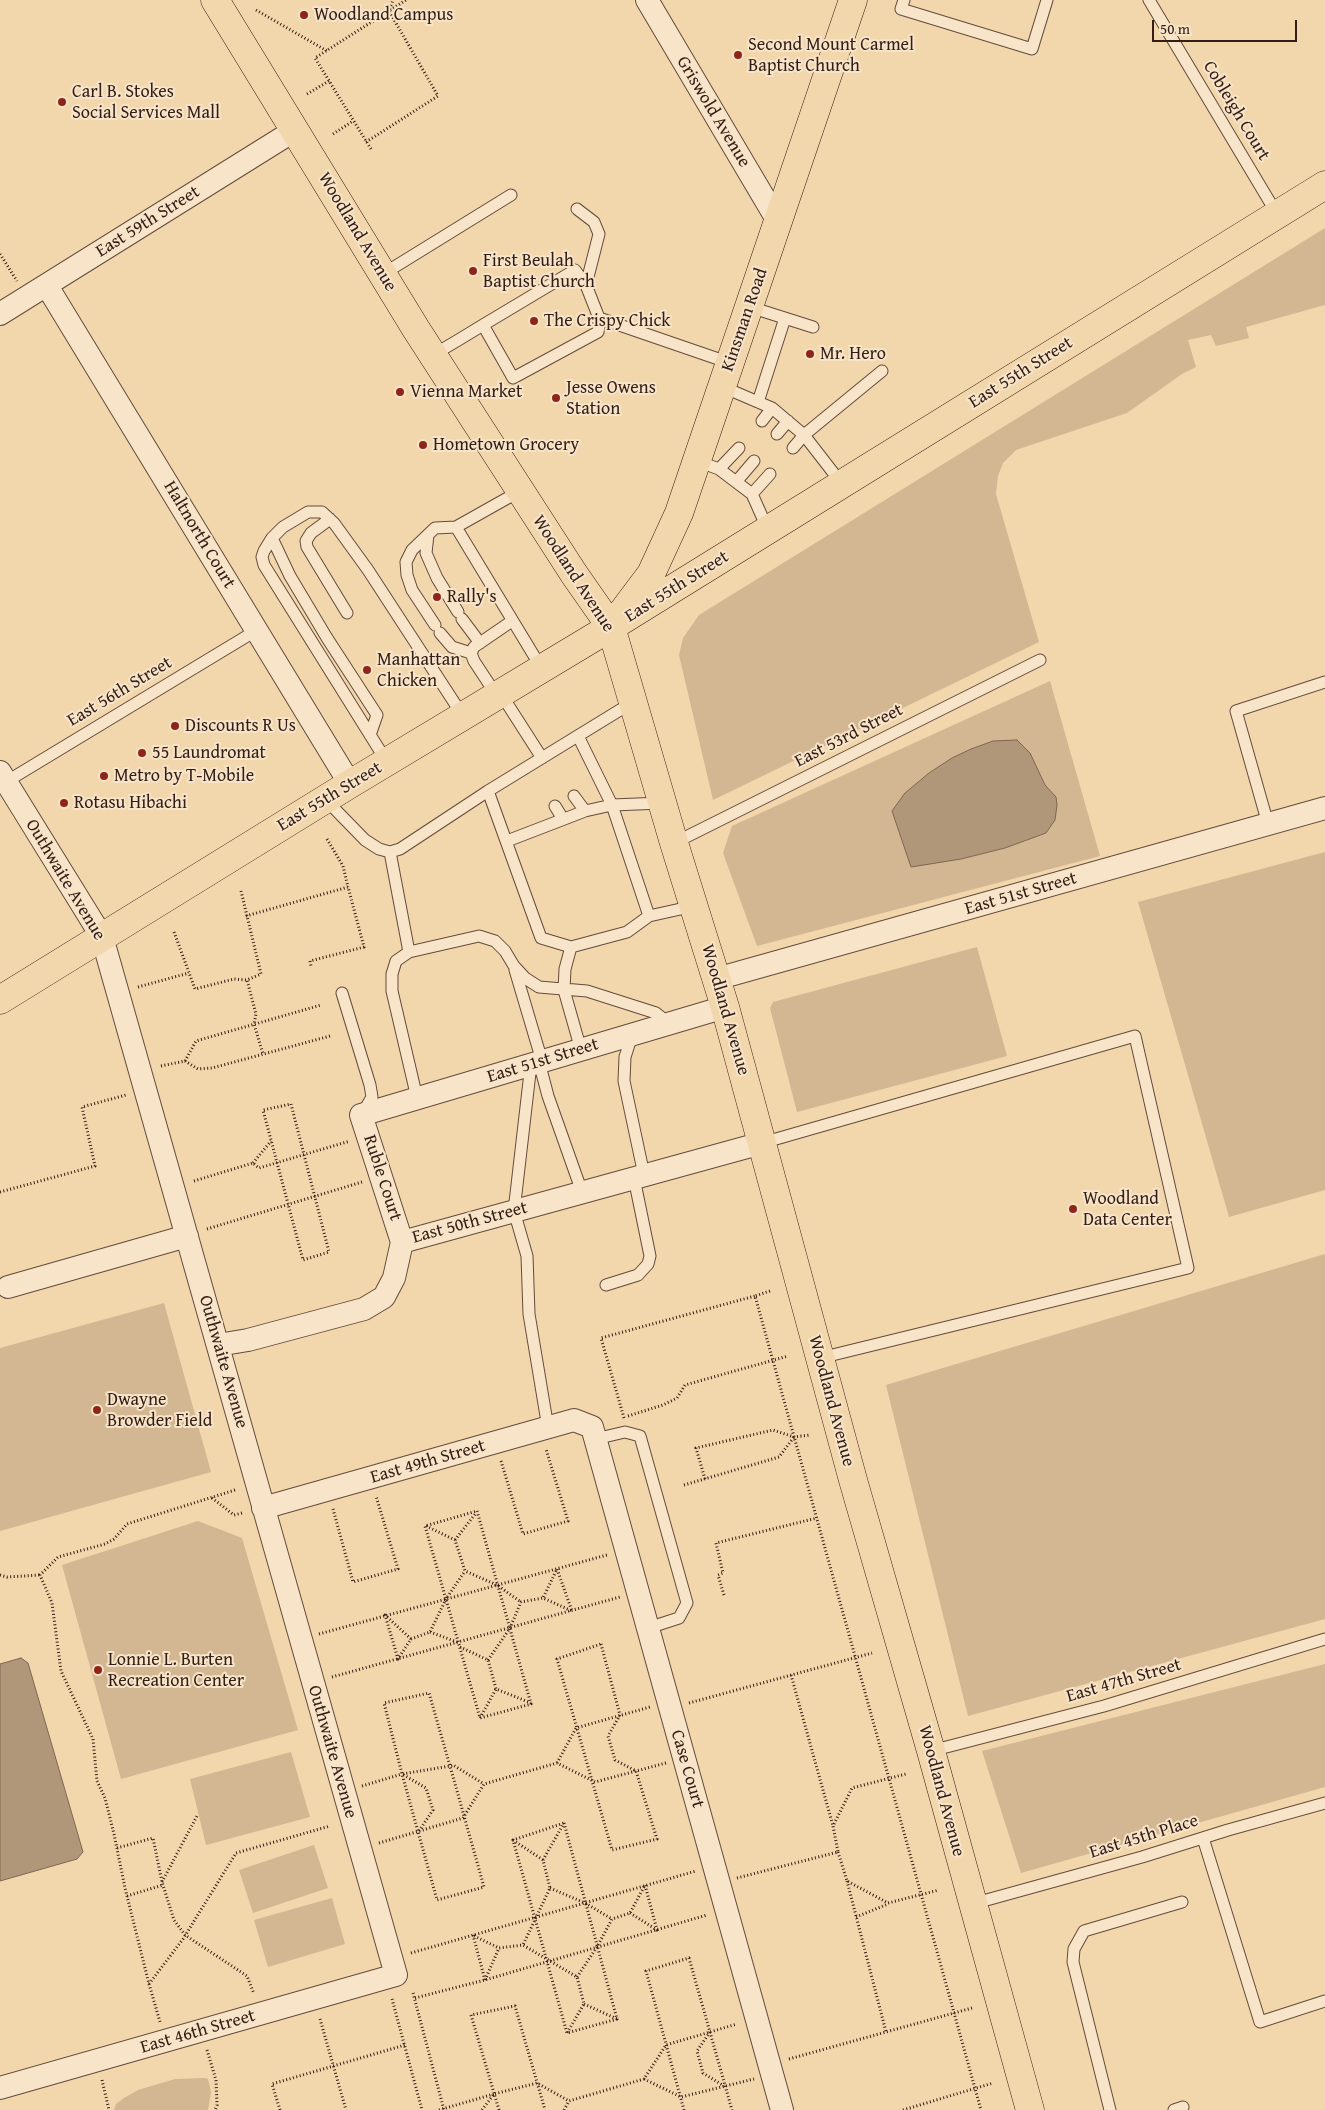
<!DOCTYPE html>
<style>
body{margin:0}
#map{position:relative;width:1325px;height:2110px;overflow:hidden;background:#f2d6ac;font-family:"Gentium Book Plus",serif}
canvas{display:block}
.scale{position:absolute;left:1152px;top:20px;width:145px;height:22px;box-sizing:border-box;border:2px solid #341d15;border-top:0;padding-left:6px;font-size:15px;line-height:18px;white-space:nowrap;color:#341d15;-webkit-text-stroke:4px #f7e4c9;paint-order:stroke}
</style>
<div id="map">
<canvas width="1325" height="2110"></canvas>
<div class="scale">50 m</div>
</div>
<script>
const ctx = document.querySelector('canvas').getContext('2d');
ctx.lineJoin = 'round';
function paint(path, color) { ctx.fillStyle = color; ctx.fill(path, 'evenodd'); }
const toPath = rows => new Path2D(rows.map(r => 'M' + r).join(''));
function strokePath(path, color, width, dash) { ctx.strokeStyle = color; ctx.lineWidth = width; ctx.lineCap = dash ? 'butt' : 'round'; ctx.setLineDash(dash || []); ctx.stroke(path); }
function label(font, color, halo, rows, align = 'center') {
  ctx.font = font + ' "Gentium Book Plus",serif'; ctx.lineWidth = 4; ctx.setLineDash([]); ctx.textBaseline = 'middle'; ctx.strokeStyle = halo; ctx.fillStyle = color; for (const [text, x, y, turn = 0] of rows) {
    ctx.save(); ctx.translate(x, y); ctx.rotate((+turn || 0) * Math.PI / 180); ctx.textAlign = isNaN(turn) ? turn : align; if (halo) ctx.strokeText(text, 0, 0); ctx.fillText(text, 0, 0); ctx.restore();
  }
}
const green = toPath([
 [1325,228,1325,305,1246,327,1249,338,1216,346,1211,335,1188,340,1196,367,1182,374,1127,413,1016,450,1003,463,998,476,996,494,1039,642,713,800,679,655,683,638,699,615],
 [1050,681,1100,856,757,946,723,853,732,826],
 [1325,852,1325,1190,1229,1217,1138,902],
 [977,947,1007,1056,797,1112,770,1008,773,1002],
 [1325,1254,1325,1619,968,1716,886,1385],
 [164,1303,211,1472,0,1531,0,1348],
 [198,1521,242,1538,298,1730,121,1779,62,1565],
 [1325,1664,1325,1787,1021,1873,982,1751],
 [291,1752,310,1817,206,1845,190,1779],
 [314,1845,328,1888,253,1913,239,1870],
 [332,1898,345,1944,268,1967,254,1920],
 [205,2078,208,2079,211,2092,208,2110,114,2110,116,2104,124,2098,138,2090,175,2079]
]);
const water = toPath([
 [1017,740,1030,753,1045,785,1056,797,1057,805,1055,820,1046,833,1005,848,961,859,911,867,892,811,905,793,929,773,952,758,971,749,993,741,1017,740],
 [21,1658,28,1663,83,1852,77,1859,0,1881,0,1664,21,1658]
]);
const path = toPath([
 [256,10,327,51],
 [307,94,329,81],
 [333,134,353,121],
 [366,142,438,96,389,11,393,0],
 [371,149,315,58,406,0],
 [0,254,17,281],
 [327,839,343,866,348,887],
 [241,891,261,974,247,980,256,1014,254,1024,263,1054],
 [246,916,348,887,364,947,310,961,311,966],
 [174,932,195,989,234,979,247,980],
 [138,987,189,973],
 [185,1061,196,1041,321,1005],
 [161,1066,185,1061,198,1069,212,1068,330,1036],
 [291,1104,329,1252,303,1260,263,1110,291,1104],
 [253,1163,271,1141],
 [194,1181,253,1163,259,1168,350,1141],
 [0,1192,95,1166,82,1107,126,1095],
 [207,1229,362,1182],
 [770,1291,755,1296,981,2110],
 [628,1416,663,1405,677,1398,685,1385,788,1356],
 [624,1418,601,1338,755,1296],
 [501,1461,523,1534,568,1521,546,1449],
 [705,1479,696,1448,773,1430,794,1437,810,1435],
 [684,1485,779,1457,794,1437],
 [235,1490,127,1524,114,1539,105,1544,58,1557,40,1575,52,1603,61,1671,93,1739,97,1781,105,1798,114,1834,125,1888,149,1984,183,1939,236,1853,330,1826],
 [212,1498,234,1515,242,1513],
 [333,1509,353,1582,398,1569,376,1496],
 [477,1511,531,1704,480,1718,425,1526,477,1511],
 [426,1526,455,1540,465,1571,497,1585,521,1602],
 [455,1540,476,1513],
 [0,1575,7,1577,40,1575],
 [724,1595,718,1575,723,1573,716,1543,817,1518],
 [430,1632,457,1642],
 [319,1634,607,1555],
 [411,1639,385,1615,398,1659,411,1639,430,1632,446,1599,465,1571],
 [601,1644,620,1715,608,1736,615,1760,636,1771,657,1839,612,1850,557,1659,601,1644],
 [460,1647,488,1660,496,1689,531,1703],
 [488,1660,510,1628,521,1602,543,1598,572,1611,557,1569,543,1598],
 [791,1675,833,1826],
 [332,1677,620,1597],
 [689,1703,872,1653],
 [480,1718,496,1689],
 [557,1763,576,1728,650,1707],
 [362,1786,402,1774],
 [564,1823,617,2019,567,2033,513,1840,564,1823],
 [419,1831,433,1810,426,1788,402,1774,384,1703,429,1693,450,1766,484,1887,437,1900,402,1774,450,1766,453,1765,484,1784],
 [513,1840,543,1860,550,1888,523,1945],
 [379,1843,463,1818,484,1784,557,1763,595,1782,666,1763],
 [117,1848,153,1838,162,1882,174,1920,185,1935,247,1976,254,1994],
 [838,1852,847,1881,888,1903,939,1890],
 [543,1860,564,1823],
 [737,1878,838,1852,833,1826,852,1788,906,1774],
 [847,1881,886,2032],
 [162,1882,198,1814],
 [550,1888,585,1903,612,1919],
 [127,1896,163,1885],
 [856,1917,888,1904],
 [473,1935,485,1980],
 [474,1936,499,1948,523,1945,577,1977,584,2004,567,2033],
 [411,1953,696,1871],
 [577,1977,597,1947,612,1919,630,1913,645,1885,657,1930,630,1913],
 [485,1980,499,1948],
 [149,1984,160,2022],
 [413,1993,444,2110],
 [415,1998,485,1980,707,1915],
 [392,1999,422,2110],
 [584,2004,617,2019],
 [320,2019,346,2110],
 [710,2032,697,2051,703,2073,724,2086],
 [207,2050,216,2080,217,2105,215,2110],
 [789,2059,972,2008],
 [644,2079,681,2097,754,2079],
 [102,2080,109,2110],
 [280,2110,272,2084,405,2045],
 [439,2110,494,2094],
 [482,2110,494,2094,537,2083,569,2101,644,2079,666,2045,737,2024],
 [499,2110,471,2015,515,2006,545,2110],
 [564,2110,569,2101],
 [684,2110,646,1971,689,1958,732,2110],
 [903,2110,993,2083]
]);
const lane = toPath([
 [904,0,901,9,1032,49,1047,0],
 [1149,0,1277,214],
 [577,209,594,222,599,234,586,285],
 [383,274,511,195],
 [750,307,813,327],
 [599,318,730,363],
 [433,355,460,339,483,325,575,270,586,285,599,318,599,327,598,332,513,378,483,325],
 [723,387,772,408,804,435,842,484],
 [758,402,785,318],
 [762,421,772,408],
 [777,434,788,421],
 [793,448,804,435,882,371],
 [697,461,719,469,752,494,768,530],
 [719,469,739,448],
 [736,482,754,461],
 [752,494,770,474],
 [330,519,311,533,306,541,307,547,347,613],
 [456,527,542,669],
 [428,535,426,553,437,578,458,612],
 [272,538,290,576,327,638,377,715,370,735],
 [462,619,480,643],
 [435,625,412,590,407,575,406,562,412,550,435,528,456,527,520,491],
 [440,633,452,647,471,653],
 [501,694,542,758],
 [497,696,474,661,471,653,474,647,512,621],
 [633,702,488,791,541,938,571,947,627,932,649,916,694,906],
 [387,762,264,565,262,557,264,551,272,538,283,527,308,512,322,512,334,523,368,570,463,716],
 [4,783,257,630],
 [574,796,585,811],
 [326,800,365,840,379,849,390,852,400,849,488,791],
 [555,806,563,819],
 [1268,824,1236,711,1325,682],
 [507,841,585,811,612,805,578,736],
 [674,843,1040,660],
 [390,852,409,952],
 [649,916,612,805,662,803],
 [571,947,565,969,564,990,581,1050],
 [515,970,542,1061],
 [342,993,370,1085,372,1097,362,1114],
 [632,1035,625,1057,624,1081,644,1175],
 [539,1062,548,1096,582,1192],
 [531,1064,514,1211,527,1256,529,1314,548,1428],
 [417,1098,392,991,392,974,396,961,409,952,479,936,495,941,505,951,514,966,525,978,539,987,587,991,656,1013,670,1024],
 [762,1143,1135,1036,1188,1268,820,1358],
 [606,1285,638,1275,648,1264,650,1256,634,1178],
 [595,1439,625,1432,640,1436,687,1603,679,1618,648,1628],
 [931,1751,1104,1706,1325,1639],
 [1203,1838,1260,2022,1325,2001],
 [972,1904,1142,1857,1228,1830,1325,1803],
 [1110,2110,1073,1962,1074,1949,1084,1931,1182,1902],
 [1174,2110,1183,2107]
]);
const street = toPath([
 [647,0,779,223],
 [47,286,350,784],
 [0,314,295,130],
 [0,772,102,937,396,1975,0,2088],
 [716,979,1325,808],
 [402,1242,762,1143],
 [8,1287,187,1236],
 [218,1345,248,1340,364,1309,384,1297,394,1278,402,1242,361,1115,725,1007],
 [263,1508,574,1420,592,1427,782,2110]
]);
const primary = toPath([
 [215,0,416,329,574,574,611,627,674,843,725,1007,853,1480,931,1751,1030,2110],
 [621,614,651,574,679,513,853,0],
 [0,1000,350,784,611,627,1325,185]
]);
const markers = [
 [304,15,5,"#8f2418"],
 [738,55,5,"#8f2418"],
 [62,102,5,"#8f2418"],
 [473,271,5,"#8f2418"],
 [534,321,5,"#8f2418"],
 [810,354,5,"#8f2418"],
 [400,392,5,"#8f2418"],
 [556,398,5,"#8f2418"],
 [423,445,5,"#8f2418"],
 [437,597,5,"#8f2418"],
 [367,670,5,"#8f2418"],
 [175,726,5,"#8f2418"],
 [142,753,5,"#8f2418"],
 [104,776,5,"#8f2418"],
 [64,803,5,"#8f2418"],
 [1073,1209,5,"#8f2418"],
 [97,1410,5,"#8f2418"],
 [98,1670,5,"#8f2418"]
];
const poiNames = [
 ["Woodland Campus",314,15],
 ["Second Mount Carmel",748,45],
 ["Baptist Church",748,66],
 ["Carl B. Stokes",72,92],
 ["Social Services Mall",72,113],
 ["First Beulah",483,261],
 ["Baptist Church",483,282],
 ["The Crispy Chick",544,321],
 ["Mr. Hero",820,354],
 ["Jesse Owens",566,388],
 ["Station",566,409],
 ["Vienna Market",410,392],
 ["Hometown Grocery",433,445],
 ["Rally's",447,597],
 ["Manhattan",377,660],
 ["Chicken",377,681],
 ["Discounts R Us",185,726],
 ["55 Laundromat",152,753],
 ["Metro by T-Mobile",114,776],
 ["Rotasu Hibachi",74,803],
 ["Woodland",1083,1199],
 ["Data Center",1083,1220],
 ["Dwayne",107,1400],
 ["Browder Field",107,1421],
 ["Lonnie L. Burten",108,1660],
 ["Recreation Center",108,1681]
];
const streetNames = [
 ["Cobleigh Court",1236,111,59],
 ["Griswold Avenue",713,112,59],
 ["East 59th Street",148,222,-32],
 ["Woodland Avenue",357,232,59],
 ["Kinsman Road",745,320,-71],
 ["East 55th Street",1021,373,-32],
 ["Haltnorth Court",199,535,59],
 ["Woodland Avenue",573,574,57],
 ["East 55th Street",677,587,-32],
 ["East 56th Street",120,692,-31],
 ["East 53rd Street",849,736,-27],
 ["East 55th Street",330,797,-31],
 ["Outhwaite Avenue",65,880,59],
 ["East 51st Street",1021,894,-16],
 ["Woodland Avenue",725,1010,74],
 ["East 51st Street",543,1061,-17],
 ["Ruble Court",382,1178,72],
 ["East 50th Street",470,1223,-15],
 ["Outhwaite Avenue",223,1362,74],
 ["Woodland Avenue",831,1401,75],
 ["East 49th Street",428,1462,-16],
 ["East 47th Street",1124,1681,-16],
 ["Outhwaite Avenue",332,1752,74],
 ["Case Court",687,1769,74],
 ["Woodland Avenue",941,1791,75],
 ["East 45th Place",1144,1837,-17],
 ["East 46th Street",198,2032,-16]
];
paint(green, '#d2b792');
paint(water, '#b19779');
strokePath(water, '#7f6651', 1);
strokePath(lane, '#644b3b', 13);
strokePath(street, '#644b3b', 24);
strokePath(primary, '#341d15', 29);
strokePath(path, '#341d15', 3, [1, 2.5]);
strokePath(lane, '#f7e4c9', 11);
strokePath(street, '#f7e4c9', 22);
strokePath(primary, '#f2d6ac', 28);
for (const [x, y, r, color] of markers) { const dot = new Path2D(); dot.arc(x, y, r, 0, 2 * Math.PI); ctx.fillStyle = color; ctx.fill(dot); strokePath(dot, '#f7e4c9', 2); }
label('18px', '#341d15', '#f7e4c9', poiNames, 'left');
label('18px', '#341d15', '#f7e4c9', streetNames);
</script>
